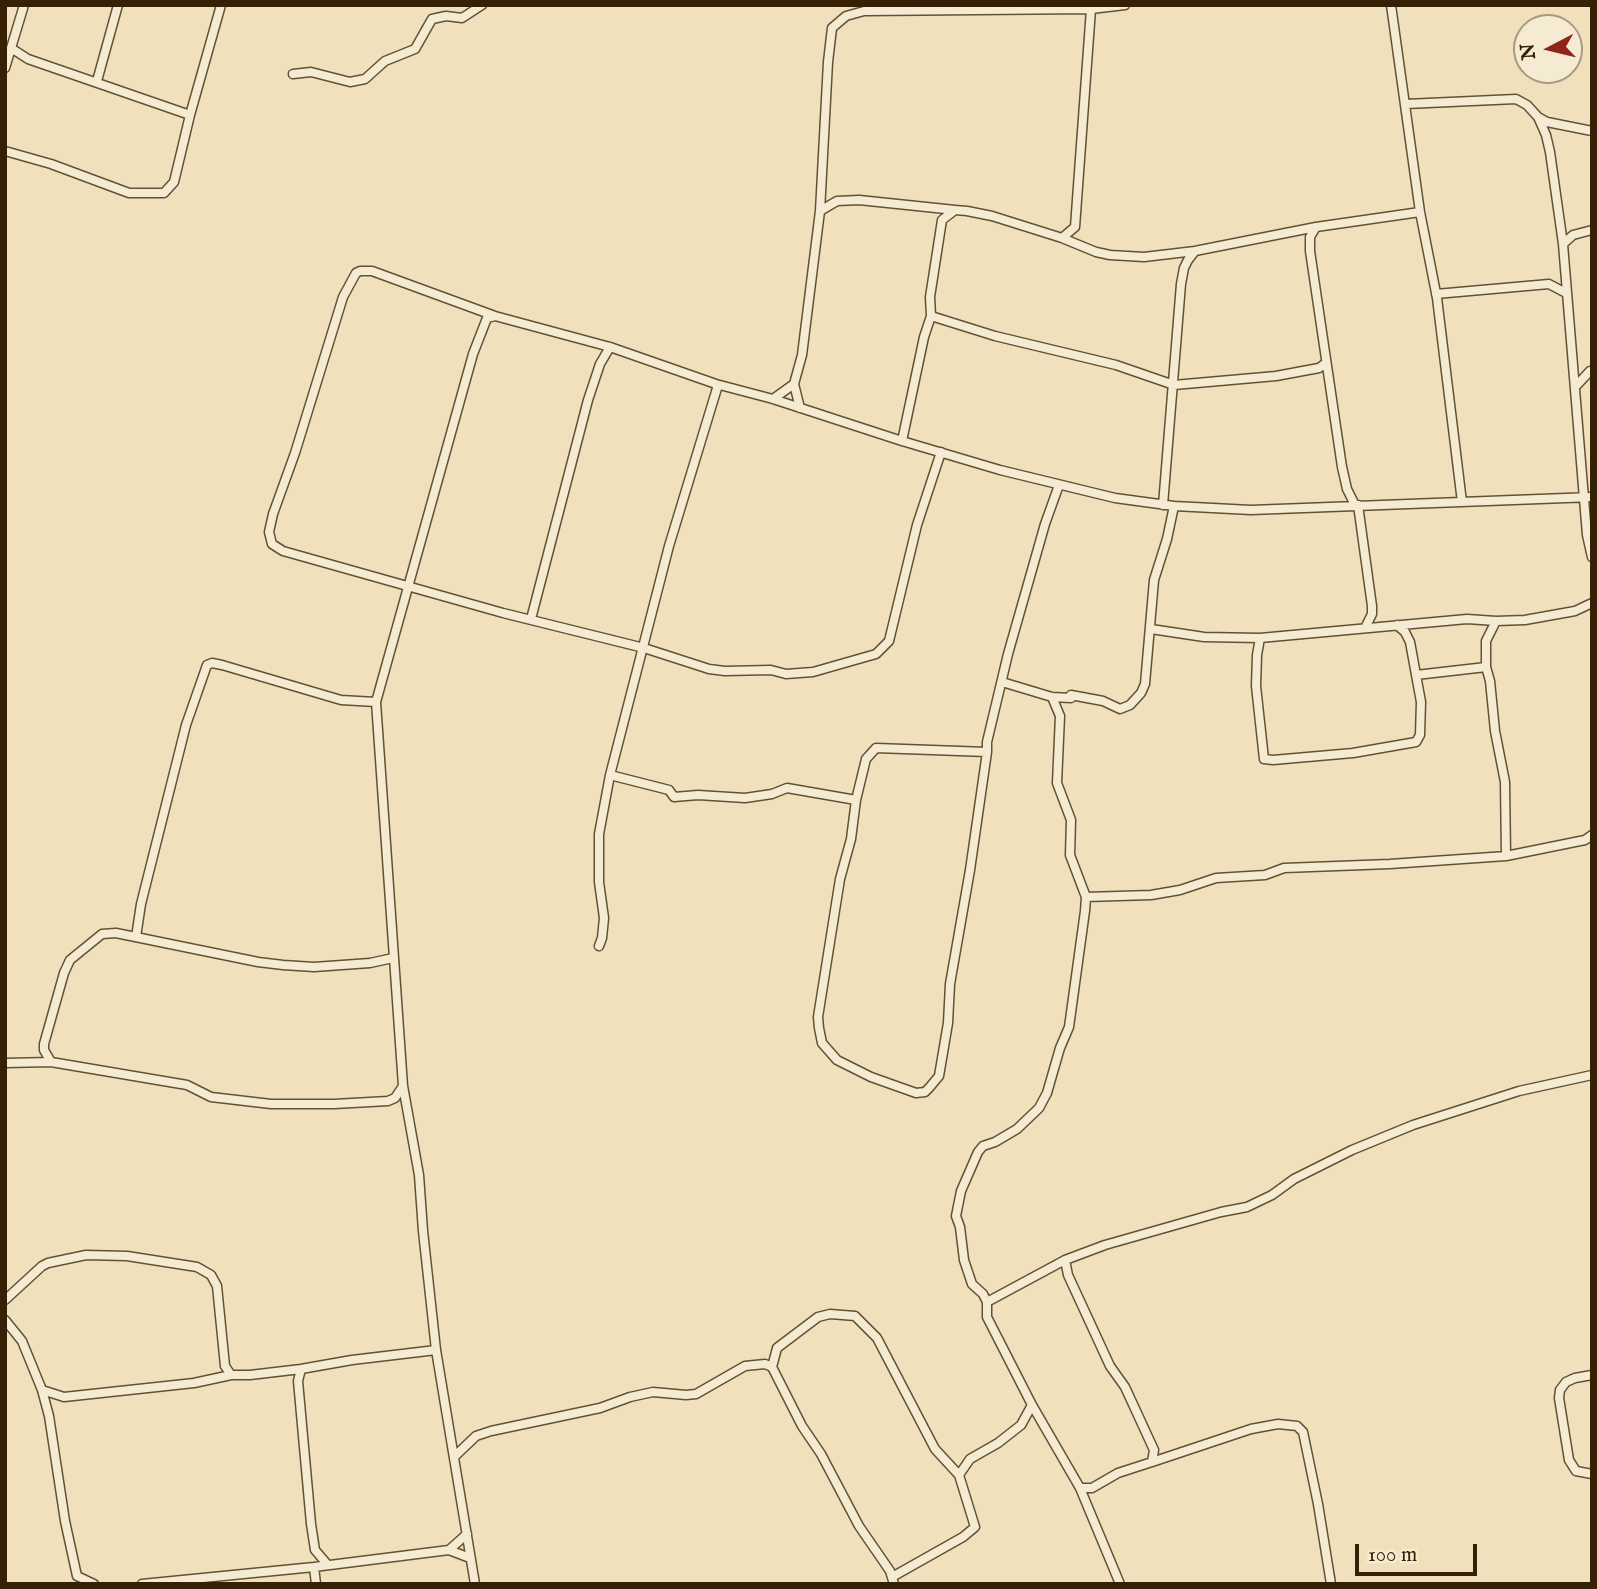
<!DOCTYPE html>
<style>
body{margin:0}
#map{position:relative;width:1597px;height:1589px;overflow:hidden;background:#f0e0bc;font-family:"IM FELL English",serif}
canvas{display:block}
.frame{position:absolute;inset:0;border:7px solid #362107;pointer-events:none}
.north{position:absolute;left:1513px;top:14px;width:70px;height:70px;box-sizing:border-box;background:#f5ebd3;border:2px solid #a99a81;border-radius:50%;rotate:263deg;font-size:19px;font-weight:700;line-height:28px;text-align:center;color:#362107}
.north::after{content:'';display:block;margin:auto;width:24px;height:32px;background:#8f2418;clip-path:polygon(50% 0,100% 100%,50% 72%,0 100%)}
.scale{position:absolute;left:1355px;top:1544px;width:122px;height:32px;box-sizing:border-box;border:4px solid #362107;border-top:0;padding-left:9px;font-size:21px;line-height:24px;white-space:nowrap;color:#362107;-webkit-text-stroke:5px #f5ebd3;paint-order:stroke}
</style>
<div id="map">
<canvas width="1597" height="1589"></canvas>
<div class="frame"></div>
<div class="north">N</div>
<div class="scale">100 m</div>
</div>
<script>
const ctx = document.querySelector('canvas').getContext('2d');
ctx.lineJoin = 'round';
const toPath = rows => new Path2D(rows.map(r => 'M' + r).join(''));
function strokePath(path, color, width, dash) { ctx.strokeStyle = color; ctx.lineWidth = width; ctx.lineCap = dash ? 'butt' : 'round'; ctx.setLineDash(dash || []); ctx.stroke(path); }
const minor = toPath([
 [1391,5,1420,212,1437,298,1462,502],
 [11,48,28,59,190,115],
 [5,68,24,5],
 [293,74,311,72,350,82,365,79,385,61,415,49,432,19,446,16,462,18,482,5],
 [97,81,118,5],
 [1406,104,1516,99,1527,105,1538,117,1547,122,1592,131],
 [1538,117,1546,135,1550,152,1563,244],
 [5,151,51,164,129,193,164,193,174,182,190,115,221,5],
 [820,211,837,201,859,200,955,210],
 [1592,230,1573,235,1563,244,1587,535,1592,557],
 [1062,238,1096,252,1110,255,1144,257,1195,251],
 [1436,294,1549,284,1566,293],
 [495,316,372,271,360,271,356,273,343,297,295,453,273,514,269,532,272,544,283,551,503,613,644,648,709,669,725,671,771,670,786,674,813,672,876,654,889,641,917,525,941,452],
 [931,316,995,336,1116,365,1174,385,1276,376,1319,368,1326,363],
 [794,384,800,408],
 [1576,386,1590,371],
 [773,399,794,384,802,355,820,211,828,62,832,28,846,16,864,11,1091,9,1125,5],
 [902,441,924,337,931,316,930,297,942,220,955,210,967,211,992,216,1062,238,1075,227,1091,9],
 [1163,505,1181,284,1184,268,1188,260,1195,251,1316,227],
 [1355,505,1347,489,1342,467,1310,251,1310,237,1316,227,1420,212],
 [1358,505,1372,606,1372,614,1365,628],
 [531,619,588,400,600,364,610,347],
 [1151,629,1204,637,1260,638,1467,619,1496,621,1525,620,1575,611,1592,603],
 [1260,638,1257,655,1256,686,1264,759,1273,760,1353,753,1416,742,1420,735,1421,702,1410,642,1405,632,1397,625],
 [1486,667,1490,681,1495,731,1505,782,1506,856],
 [1416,675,1486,667,1486,641,1496,621],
 [1002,682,1052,697,1071,698,1071,695,1103,701,1120,709,1130,705,1141,693,1145,684,1154,580,1167,539,1174,506],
 [987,752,876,748,866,759,856,800,851,839,840,879,818,1017,819,1028,822,1043,837,1060,871,1077,916,1093,925,1092,929,1088,939,1076,948,1023,950,984,970,870,987,752,987,742,1008,654,1045,524,1059,485],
 [610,775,669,790,674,797,698,795,745,798,772,794,787,788,856,800],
 [1086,897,1151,895,1180,890,1216,878,1265,875,1284,868,1390,864,1506,856,1585,840,1592,835],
 [136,937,141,904,186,725,207,665,212,663,222,665,341,700,376,702],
 [599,946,602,938,604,918,599,882,599,834,610,775,669,546,718,385],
 [51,1062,44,1050,44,1044,64,973,70,960,102,934,116,933,258,962,283,965,314,967,370,963,393,958],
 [5,1063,51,1062,187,1085,211,1097,271,1104,334,1104,388,1101,395,1098,403,1086],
 [1065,1260,1068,1275,1110,1366,1125,1387,1154,1450,1152,1462,1118,1473,1092,1488,1080,1488],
 [5,1300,42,1266,48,1263,86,1255,127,1256,197,1267,211,1275,217,1286,225,1366,231,1375,250,1375,301,1369,352,1360,436,1350],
 [987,1302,983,1294,972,1284,964,1260,960,1227,956,1216,961,1191,978,1152,983,1146,995,1142,1017,1129,1039,1108,1047,1093,1060,1048,1069,1027,1085,911,1086,897,1070,855,1071,820,1057,783,1060,716,1052,697],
 [5,1320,22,1341,42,1390,49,1416,65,1521,77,1576,94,1584],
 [772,1367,777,1348,818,1317,830,1314,855,1316,877,1338,935,1449,959,1475,975,1527,963,1537,892,1577],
 [301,1369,298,1381,311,1524,315,1550,327,1564],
 [1592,1375,1575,1378,1566,1382,1560,1390,1559,1398,1569,1460,1576,1471,1592,1474],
 [42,1390,64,1397,194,1383,231,1375],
 [455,1456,476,1436,491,1431,600,1408,630,1397,653,1392,686,1395,696,1394,745,1366,765,1364,772,1367,802,1426,821,1454,859,1526,890,1571,894,1584],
 [1152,1462,1251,1429,1278,1424,1297,1426,1303,1432,1318,1504,1331,1584],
 [959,1475,970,1459,998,1443,1021,1425,1032,1405],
 [449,1550,470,1558],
 [314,1567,316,1584],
 [142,1584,314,1567,449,1550,467,1534],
 [475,1584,436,1350,423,1231,419,1175,403,1086,376,702,473,354,487,318,495,316,610,347,716,384,773,399,902,441,1000,470,1115,498,1174,506,1251,510,1592,497],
 [1120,1584,1080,1488,1032,1405,987,1317,987,1302,1065,1260,1105,1245,1221,1212,1247,1207,1272,1195,1294,1179,1352,1150,1413,1125,1519,1091,1592,1075]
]);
strokePath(minor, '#645134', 11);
strokePath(minor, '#f5ebd3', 8);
</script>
